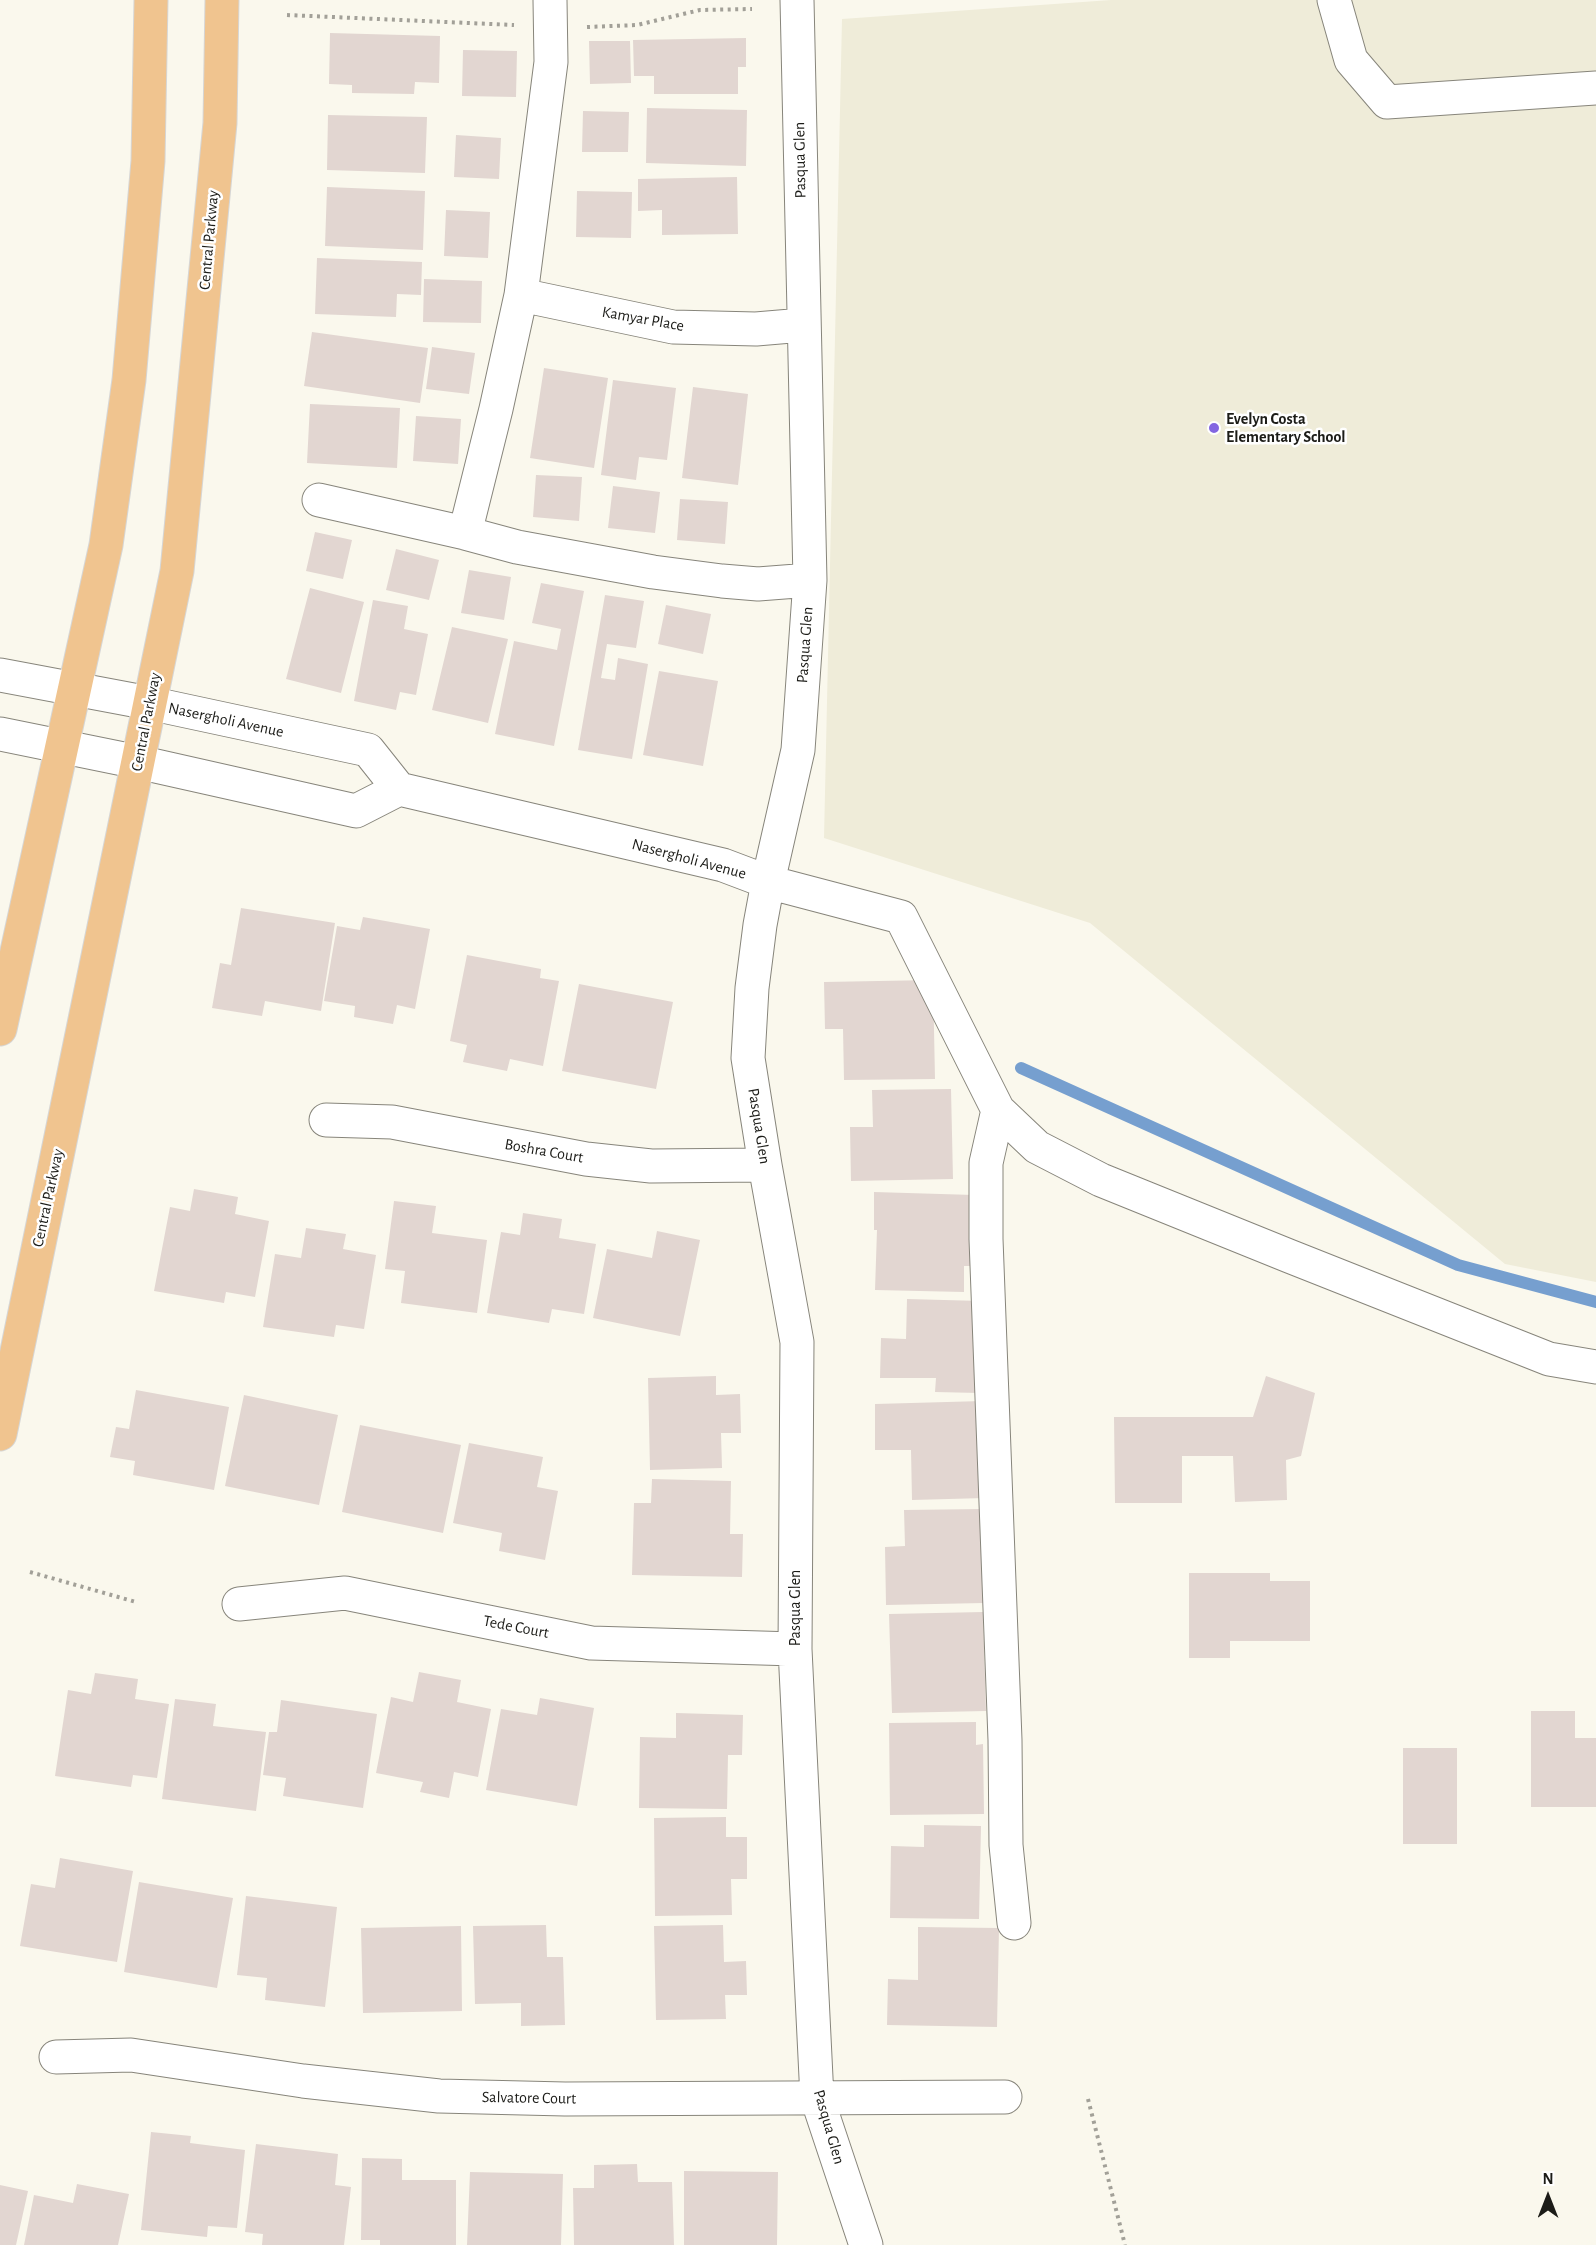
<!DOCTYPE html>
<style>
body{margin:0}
#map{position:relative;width:1596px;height:2245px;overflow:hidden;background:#faf8ed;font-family:"Alegreya Sans",sans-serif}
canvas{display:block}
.north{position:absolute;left:1518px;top:2167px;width:60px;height:60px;-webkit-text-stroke:4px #fff;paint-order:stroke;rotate:0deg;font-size:16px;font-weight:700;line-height:24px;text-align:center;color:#1c1c18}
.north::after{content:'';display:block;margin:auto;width:21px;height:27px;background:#1c1c18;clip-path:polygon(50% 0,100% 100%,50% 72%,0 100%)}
</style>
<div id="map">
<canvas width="1596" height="2245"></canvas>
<div class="north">N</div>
</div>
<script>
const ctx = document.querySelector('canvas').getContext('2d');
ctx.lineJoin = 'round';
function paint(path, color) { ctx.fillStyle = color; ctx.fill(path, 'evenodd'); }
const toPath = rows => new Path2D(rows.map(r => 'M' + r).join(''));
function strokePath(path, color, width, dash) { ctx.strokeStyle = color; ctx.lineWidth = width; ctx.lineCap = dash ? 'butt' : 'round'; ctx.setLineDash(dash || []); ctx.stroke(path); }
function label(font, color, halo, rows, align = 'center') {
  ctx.font = font + ' "Alegreya Sans",sans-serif'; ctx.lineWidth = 5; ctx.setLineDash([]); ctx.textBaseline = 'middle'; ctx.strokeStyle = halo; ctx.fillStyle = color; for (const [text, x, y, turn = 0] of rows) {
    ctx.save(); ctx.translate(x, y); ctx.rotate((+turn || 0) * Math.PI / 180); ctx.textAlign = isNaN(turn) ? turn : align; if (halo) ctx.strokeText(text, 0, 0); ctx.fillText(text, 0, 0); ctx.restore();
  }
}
const built = toPath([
 [1111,0,1596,0,1596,1282,1505,1264,1090,923,824,838,842,19]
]);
const stream = toPath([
 [1021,1068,1458,1265,1596,1302]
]);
const building = toPath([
 [330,33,440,36,439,83,415,82,414,94,352,93,352,85,329,84],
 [746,38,746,67,738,67,738,94,654,94,654,76,634,76,633,40],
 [589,41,630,41,631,83,590,84],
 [463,50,517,51,516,97,462,96],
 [647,108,747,110,746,166,646,163],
 [583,111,629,112,628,152,582,152],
 [328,115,427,117,425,173,327,170],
 [456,135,501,138,499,179,454,177],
 [737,177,738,234,662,235,662,210,638,211,638,179],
 [327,187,425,191,423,250,325,246],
 [577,191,632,192,631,238,576,237],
 [446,210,490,212,488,258,444,256],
 [317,258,422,262,421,295,397,294,396,317,315,314],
 [424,279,482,281,481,323,423,322],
 [312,332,428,348,420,403,304,386],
 [432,347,475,353,469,394,426,389],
 [544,368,608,378,594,468,530,458],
 [613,380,676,388,667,460,639,457,636,480,601,475],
 [693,387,748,394,738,485,682,478],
 [310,404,400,408,397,468,307,463],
 [416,416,461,419,458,464,413,461],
 [536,475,582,477,579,521,533,517],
 [613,486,660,492,655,533,608,528],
 [680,499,728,502,725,544,677,540],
 [315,532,352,540,343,579,306,571],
 [396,549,439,560,429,600,386,590],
 [469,570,511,577,504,620,461,613],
 [541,583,584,591,554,746,495,734,514,641,557,650,561,629,532,623],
 [310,588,364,602,341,693,286,679],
 [605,595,644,601,636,648,607,644,601,678,615,680,618,658,648,664,632,759,578,750],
 [373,600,408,606,404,629,428,634,416,695,400,692,396,710,354,701],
 [666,605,711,614,703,654,658,644],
 [452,627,508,639,488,723,432,710],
 [659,671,718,681,703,766,643,755],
 [241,908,335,923,321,1011,265,1001,262,1016,212,1008,220,963,231,965],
 [363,917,430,929,415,1009,397,1005,393,1024,354,1017,355,1006,324,1001,337,926,360,930],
 [467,955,541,969,540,978,559,981,543,1066,510,1059,507,1071,463,1062,467,1045,450,1041],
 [933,980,935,1079,844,1080,843,1029,825,1029,824,982],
 [579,984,673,1002,656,1089,562,1071],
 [951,1089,953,1179,851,1181,850,1127,873,1127,872,1090],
 [194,1189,238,1197,235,1214,269,1221,255,1297,226,1292,224,1303,154,1291,170,1207,190,1211],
 [874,1192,974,1195,972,1266,964,1266,964,1292,875,1290,877,1230,874,1230],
 [394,1201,436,1206,432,1233,487,1240,477,1313,401,1303,405,1271,385,1269],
 [523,1213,562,1219,559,1238,596,1244,584,1314,552,1309,549,1323,487,1313,501,1232,520,1235],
 [306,1228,346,1234,343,1249,376,1255,364,1329,336,1325,334,1337,263,1327,275,1254,301,1258],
 [657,1231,700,1240,680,1336,593,1318,607,1249,652,1258],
 [907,1299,981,1301,979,1393,935,1392,936,1378,880,1378,881,1338,906,1339],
 [716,1376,716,1395,740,1394,741,1433,721,1433,722,1468,650,1470,648,1378],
 [1266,1376,1315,1393,1301,1456,1286,1460,1287,1500,1235,1502,1233,1456,1182,1456,1182,1503,1115,1503,1114,1417,1253,1417],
 [136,1390,229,1407,214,1490,133,1475,135,1461,110,1457,116,1427,129,1429],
 [244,1395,338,1415,319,1505,225,1486],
 [983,1401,985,1498,912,1500,911,1450,875,1450,875,1404],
 [360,1425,461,1445,443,1533,342,1512],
 [469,1443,543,1457,537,1487,558,1491,545,1560,499,1551,502,1533,453,1523],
 [652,1479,731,1481,730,1534,743,1534,742,1577,632,1575,634,1503,651,1503],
 [982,1509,984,1603,886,1605,885,1547,905,1546,904,1510],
 [1189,1573,1270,1573,1270,1581,1310,1581,1310,1641,1230,1641,1230,1658,1189,1658],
 [983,1612,986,1711,892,1713,889,1614],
 [419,1672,461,1680,457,1702,491,1709,478,1777,454,1772,449,1798,420,1792,423,1782,376,1773,391,1697,413,1702],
 [95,1673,138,1679,135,1699,169,1704,157,1778,133,1775,131,1787,55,1776,68,1690,91,1694],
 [540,1698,594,1708,577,1806,486,1790,501,1709,537,1715],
 [175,1699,216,1704,213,1726,266,1732,256,1811,162,1799],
 [281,1700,377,1714,363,1808,283,1796,286,1778,263,1775,269,1732,277,1732],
 [1531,1711,1575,1711,1575,1738,1596,1738,1596,1807,1531,1807],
 [676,1713,743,1715,742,1755,728,1755,727,1809,639,1808,640,1737,676,1738],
 [976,1722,976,1745,983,1744,984,1814,890,1815,889,1723],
 [1403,1748,1457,1748,1457,1844,1403,1844],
 [726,1817,726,1837,747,1837,747,1879,731,1879,732,1915,655,1916,654,1818],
 [924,1825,981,1826,979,1919,890,1918,891,1846,924,1847],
 [60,1858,133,1871,117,1962,20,1946,31,1884,55,1888],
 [139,1882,233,1898,217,1988,124,1972],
 [246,1896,337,1907,325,2007,265,2000,267,1978,237,1975],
 [546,1925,547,1957,563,1957,565,2025,521,2026,521,2003,475,2004,473,1926],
 [723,1925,724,1962,746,1961,747,1995,725,1995,726,2019,656,2020,654,1926],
 [461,1926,462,2011,363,2013,361,1928],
 [918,1927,999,1928,997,2027,887,2025,888,1979,918,1980],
 [151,2132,191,2136,190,2143,245,2150,237,2228,208,2226,207,2237,141,2230],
 [256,2144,338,2154,335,2185,351,2187,344,2245,262,2245,263,2234,245,2232],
 [362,2158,402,2159,402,2180,456,2180,456,2245,380,2245,380,2240,361,2240],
 [637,2164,638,2182,672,2182,674,2245,574,2245,573,2188,594,2188,594,2165],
 [684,2171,778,2172,777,2245,684,2245],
 [470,2172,563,2174,561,2245,467,2245],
 [77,2184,129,2194,118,2245,24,2245,34,2195,73,2203],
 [0,2185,28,2191,16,2245,0,2245]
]);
const path = toPath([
 [287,15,514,25],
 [587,27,637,25,700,10,752,9],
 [30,1572,136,1602],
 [1088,2099,1125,2245]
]);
const minor = toPath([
 [797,0,810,580,798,750,768,882,760,925,752,988,748,1058,765,1165,797,1342,795,1649,817,2098,866,2245],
 [1334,0,1351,60,1387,102,1596,88],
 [521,295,673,327,756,329,803,325],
 [319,500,465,533,517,547,653,572,722,581,758,584,810,580],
 [465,533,496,409,521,295,551,62,550,0],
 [0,675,149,703,368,750,399,789,723,865,768,882,901,917,998,1110,1037,1147,1101,1180,1289,1256,1549,1359,1596,1367],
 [0,734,138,762,356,811,399,789],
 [998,1110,986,1163,986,1239,1005,1740,1006,1845,1014,1923],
 [326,1120,392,1122,586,1159,651,1166,765,1165],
 [239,1604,345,1593,591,1643,795,1649],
 [56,2057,131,2055,303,2081,439,2096,565,2099,1005,2097]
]);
const major = toPath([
 [0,1029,106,545,129,380,148,161,151,0],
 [0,1434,177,571,220,123,222,0]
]);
const markers = [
 [1214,428,6,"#8366e1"]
];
const streetNames = [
 ["Pasqua Glen",800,160,-91],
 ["Central Parkway",209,240,-85],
 ["Kamyar Place",643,319,10],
 ["Pasqua Glen",805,645,-86],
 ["Nasergholi Avenue",226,720,12],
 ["Central Parkway",146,722,-79],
 ["Nasergholi Avenue",689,859,15],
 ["Pasqua Glen",759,1126,81],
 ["Boshra Court",544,1151,10],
 ["Central Parkway",48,1198,-78],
 ["Pasqua Glen",795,1608,-90],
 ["Tede Court",516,1627,11],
 ["Salvatore Court",529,2098,1],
 ["Pasqua Glen",829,2127,74]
];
const poiNames = [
 ["Evelyn Costa",1226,419],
 ["Elementary School",1226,437]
];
paint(built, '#efecd9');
strokePath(stream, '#769fcf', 12);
paint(building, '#e2d6d1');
strokePath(minor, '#87857b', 35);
strokePath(major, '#d6d6d5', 35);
strokePath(path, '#a2a098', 4, [3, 4.5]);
strokePath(minor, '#fff', 33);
strokePath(major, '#f0c48f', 33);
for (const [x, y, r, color] of markers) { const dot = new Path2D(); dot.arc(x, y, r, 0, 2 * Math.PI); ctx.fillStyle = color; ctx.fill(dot); strokePath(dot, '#fff', 2); }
label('16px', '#1c1c18', '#fff', streetNames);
label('bold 16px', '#1c1c18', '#fff', poiNames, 'left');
</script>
